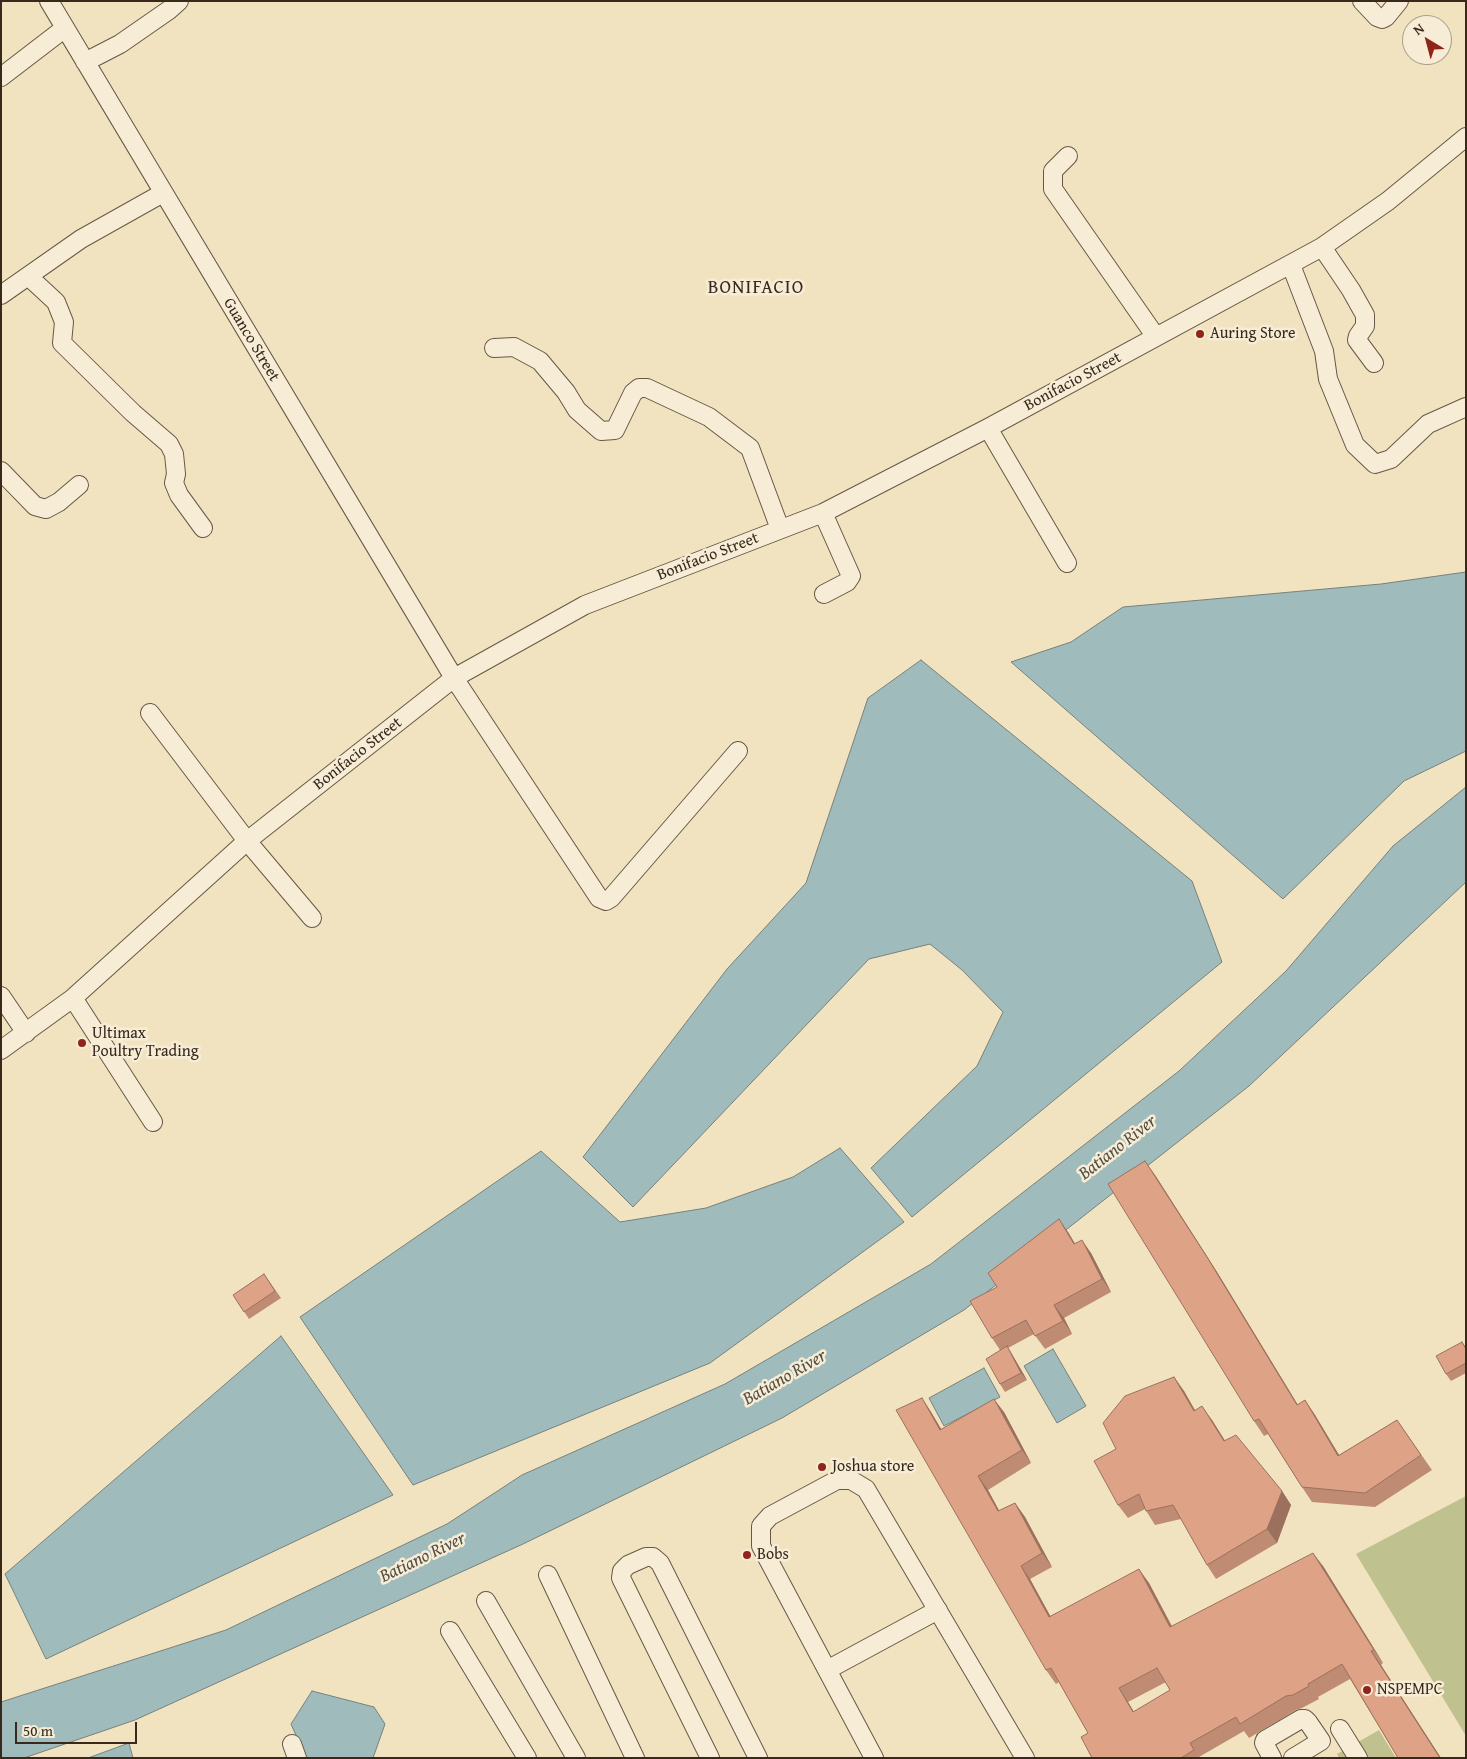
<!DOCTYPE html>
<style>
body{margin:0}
#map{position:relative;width:1467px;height:1759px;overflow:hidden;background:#f2e3c0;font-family:"Gentium Book Plus",serif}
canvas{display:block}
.frame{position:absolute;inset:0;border:2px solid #38291c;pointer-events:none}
.north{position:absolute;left:1402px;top:15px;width:50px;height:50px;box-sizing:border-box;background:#f7edd6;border:1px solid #ab9f8c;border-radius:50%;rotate:323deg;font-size:14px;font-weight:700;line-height:20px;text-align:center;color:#38291c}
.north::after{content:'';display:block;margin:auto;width:18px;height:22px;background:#8f2418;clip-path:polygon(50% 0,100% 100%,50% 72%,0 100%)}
.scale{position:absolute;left:15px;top:1722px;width:122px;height:22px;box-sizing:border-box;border:2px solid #38291c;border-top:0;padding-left:6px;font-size:15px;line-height:18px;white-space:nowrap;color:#38291c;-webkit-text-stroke:4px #f7edd6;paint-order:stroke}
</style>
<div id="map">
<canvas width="1467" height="1759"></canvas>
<div class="frame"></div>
<div class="north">N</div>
<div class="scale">50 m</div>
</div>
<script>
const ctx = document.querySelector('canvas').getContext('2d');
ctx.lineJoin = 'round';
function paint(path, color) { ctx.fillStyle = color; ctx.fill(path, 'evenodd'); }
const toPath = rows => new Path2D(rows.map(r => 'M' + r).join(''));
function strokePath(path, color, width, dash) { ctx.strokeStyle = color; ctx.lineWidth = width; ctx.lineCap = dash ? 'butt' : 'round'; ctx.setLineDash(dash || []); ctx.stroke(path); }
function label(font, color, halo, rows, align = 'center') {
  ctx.font = font + ' "Gentium Book Plus",serif'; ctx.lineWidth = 5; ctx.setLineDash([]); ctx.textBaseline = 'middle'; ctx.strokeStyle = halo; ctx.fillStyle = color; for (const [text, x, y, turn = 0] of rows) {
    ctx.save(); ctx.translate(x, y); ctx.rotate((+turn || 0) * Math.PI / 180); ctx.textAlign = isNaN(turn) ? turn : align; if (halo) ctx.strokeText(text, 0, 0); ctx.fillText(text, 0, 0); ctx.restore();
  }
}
const green = toPath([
 [1466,1496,1466,1736,1356,1554],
 [1379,1730,1396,1758,1339,1758,1337,1754]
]);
const water = toPath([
 [1466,572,1466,751,1404,781,1283,899,1011,662,1071,642,1123,607,1381,584,1466,572],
 [921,660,1192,881,1222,962,912,1217,871,1168,977,1066,1003,1012,962,970,930,944,869,959,633,1207,583,1157,727,969,806,883,868,698,921,660],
 [1466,787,1466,882,1249,1086,964,1310,782,1418,523,1544,135,1720,24,1758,1,1758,1,1702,226,1630,447,1524,522,1475,725,1384,931,1264,1179,1071,1286,971,1393,846,1466,787],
 [840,1148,904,1222,710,1363,413,1485,300,1317,541,1151,620,1222,706,1208,793,1177,840,1148],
 [281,1336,393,1495,46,1659,5,1574,281,1336],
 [1053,1349,1086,1406,1057,1423,1024,1366,1053,1349],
 [984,1368,1000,1397,944,1426,929,1398,984,1368],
 [312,1691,374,1707,385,1724,373,1758,306,1758,291,1724,312,1691],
 [129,1743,133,1758,88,1758,129,1743]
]);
const minor = toPath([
 [49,1,454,678,599,898,606,901,611,898,738,751],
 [1362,1,1377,17,1382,19,1386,17,1399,1],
 [85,62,120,44,169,10,179,1],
 [1,77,65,28],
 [1068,156,1053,171,1053,189,1156,337],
 [1322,247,1351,290,1365,315,1365,326,1358,336,1357,340,1374,363],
 [1291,265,1324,351,1328,379,1355,445,1375,464,1391,459,1428,424,1466,407],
 [28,276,56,302,64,322,62,343,133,413,169,444,174,454,176,474,174,483,179,495,203,528],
 [1,295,81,239,163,193],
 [494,348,514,347,540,361,566,392,577,410,601,431,615,430,633,393,639,388,647,388,709,417,750,448,780,529],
 [988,428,1067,563],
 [1,471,35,506,46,509,59,502,79,485],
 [823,513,851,576,847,582,824,594],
 [150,713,247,841,312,918],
 [1,996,26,1033],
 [73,998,153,1122],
 [1,1050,73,998,247,841,454,678,585,605,823,513,988,428,1322,247,1388,201,1466,137],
 [548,1575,635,1758],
 [486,1601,576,1758],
 [450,1631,527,1758],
 [827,1670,938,1610],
 [1340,1729,1358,1758],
 [292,1744,297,1758],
 [710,1758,621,1578,622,1571,628,1565,646,1557,653,1557,660,1563,758,1758],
 [874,1758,761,1546,761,1526,770,1516,837,1480,851,1480,866,1489,1025,1758],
 [1272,1758,1264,1743,1265,1740,1301,1719,1305,1719,1308,1722,1321,1741,1293,1758]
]);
const wall = toPath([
 [1155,1175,1217,1272,1298,1405,1305,1400,1315,1415,1339,1455,1397,1420,1432,1470,1375,1507,1312,1502,1302,1487,1268,1434,1264,1436,1254,1421],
 [1068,1232,1075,1244,1091,1253,1111,1292,1064,1318,1072,1334,1045,1349,1034,1334,1008,1348,1027,1380,1005,1392,1000,1384,1000,1350,992,1338,997,1287],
 [264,1274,281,1298,249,1319,233,1295],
 [1462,1342,1466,1347,1466,1373,1451,1381,1446,1374],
 [1174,1377,1184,1391,1195,1410,1212,1420,1225,1441,1282,1491,1291,1505,1277,1543,1216,1579,1207,1565,1181,1519,1155,1525,1145,1509,1128,1518,1118,1505,1116,1449],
 [922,1398,931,1412,941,1429,1004,1412,1031,1463,988,1490,999,1511,1015,1503,1025,1517,1052,1567,1030,1579,1050,1616,1149,1583,1172,1626,1323,1566,1383,1663,1381,1665,1441,1758,1398,1758,1350,1679,1318,1697,1319,1699,1302,1708,1296,1710,1249,1738,1244,1731,1199,1757,1200,1758,1092,1758,1088,1733,1059,1682,1056,1684,1046,1670],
 [1166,1682,1170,1690,1134,1712,1128,1702]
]);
const shadedWall = toPath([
 [1145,1161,1155,1175,1217,1272,1307,1420,1297,1405],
 [1059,1219,1068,1232,1083,1257,1074,1244],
 [1082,1240,1091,1253,1111,1292,1102,1279],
 [1054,1305,1064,1318,1072,1334,1063,1321],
 [1007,1346,1012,1354,1027,1380,1021,1373],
 [1174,1377,1184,1391,1203,1425,1194,1411],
 [922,1398,931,1412,950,1444,940,1430],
 [994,1399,1004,1412,1031,1463,1022,1450],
 [1305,1400,1315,1415,1348,1470,1338,1456],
 [1202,1406,1212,1420,1234,1455,1224,1441],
 [978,1476,988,1490,1007,1525,998,1511],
 [1282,1491,1291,1505,1277,1543,1267,1529],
 [1015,1503,1025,1517,1052,1567,1042,1553],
 [1313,1553,1323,1566,1383,1663,1374,1650],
 [1021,1566,1030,1579,1058,1630,1049,1617],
 [1139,1569,1149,1583,1179,1641,1170,1627],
 [1371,1651,1381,1665,1441,1758,1440,1758],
 [1119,1688,1128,1702,1142,1726,1133,1712]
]);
const building = toPath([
 [1145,1161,1207,1257,1297,1405,1305,1400,1338,1456,1397,1420,1421,1455,1365,1493,1302,1487,1259,1419,1254,1421,1108,1184,1145,1161],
 [1059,1219,1074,1244,1082,1240,1102,1279,1054,1305,1063,1321,1035,1336,1026,1320,992,1338,970,1301,997,1287,988,1273,1059,1219],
 [264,1274,275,1291,244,1312,233,1295,264,1274],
 [1462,1342,1466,1349,1466,1363,1446,1374,1436,1356,1462,1342],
 [1007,1346,1021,1373,1000,1384,986,1359,1007,1346],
 [1174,1377,1194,1411,1202,1406,1224,1441,1236,1435,1282,1491,1267,1529,1207,1565,1173,1505,1146,1511,1139,1494,1118,1505,1094,1461,1116,1449,1103,1423,1125,1396,1174,1377],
 [922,1398,940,1430,994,1399,1022,1450,978,1476,998,1511,1015,1503,1042,1553,1021,1566,1049,1617,1139,1569,1170,1627,1313,1553,1374,1650,1371,1651,1440,1758,1398,1758,1342,1664,1308,1684,1309,1686,1293,1695,1286,1696,1240,1724,1236,1717,1190,1743,1194,1750,1181,1758,1092,1758,1081,1737,1088,1733,1051,1668,1046,1670,896,1410,922,1398],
 [1157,1668,1170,1690,1133,1712,1119,1688,1157,1668]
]);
const markers = [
 [1200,334,5,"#8f2418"],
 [82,1043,5,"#8f2418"],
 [822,1467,5,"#8f2418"],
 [747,1555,5,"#8f2418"],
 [1367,1690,5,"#8f2418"]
];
const poiNames = [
 ["Auring Store",1210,334],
 ["Ultimax",92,1034],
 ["Poultry Trading",92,1052],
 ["Joshua store",832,1467],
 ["Bobs",757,1555],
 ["NSPEMPC",1377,1690]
];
const streetNames = [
 ["Guanco Street",251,340,59],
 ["Bonifacio Street",1073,382,-28],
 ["Bonifacio Street",708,557,-21],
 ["Bonifacio Street",358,754,-38]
];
const waterNames = [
 ["Batiano River",1118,1148,-38],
 ["Batiano River",785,1378,-30],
 ["Batiano River",423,1558,-26]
];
const quarterNames = [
 ["BONIFACIO",756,288]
];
paint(green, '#bfc28f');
paint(water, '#a0bbbc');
strokePath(water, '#76817c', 1);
strokePath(minor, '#665845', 20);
strokePath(minor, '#f7edd6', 18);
paint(wall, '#bf8b73');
paint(shadedWall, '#9b715e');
paint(building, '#dea286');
strokePath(building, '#9b715e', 1);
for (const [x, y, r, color] of markers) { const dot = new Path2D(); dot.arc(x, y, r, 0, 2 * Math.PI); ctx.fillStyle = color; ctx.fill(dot); strokePath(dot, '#f7edd6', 2); }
label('16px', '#38291c', '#f7edd6', poiNames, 'left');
label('16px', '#38291c', '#f7edd6', streetNames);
label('italic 18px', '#524e44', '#f7edd6', waterNames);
ctx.letterSpacing = '1px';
label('19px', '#38291c', '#f7edd6', quarterNames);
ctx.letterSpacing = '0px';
</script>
